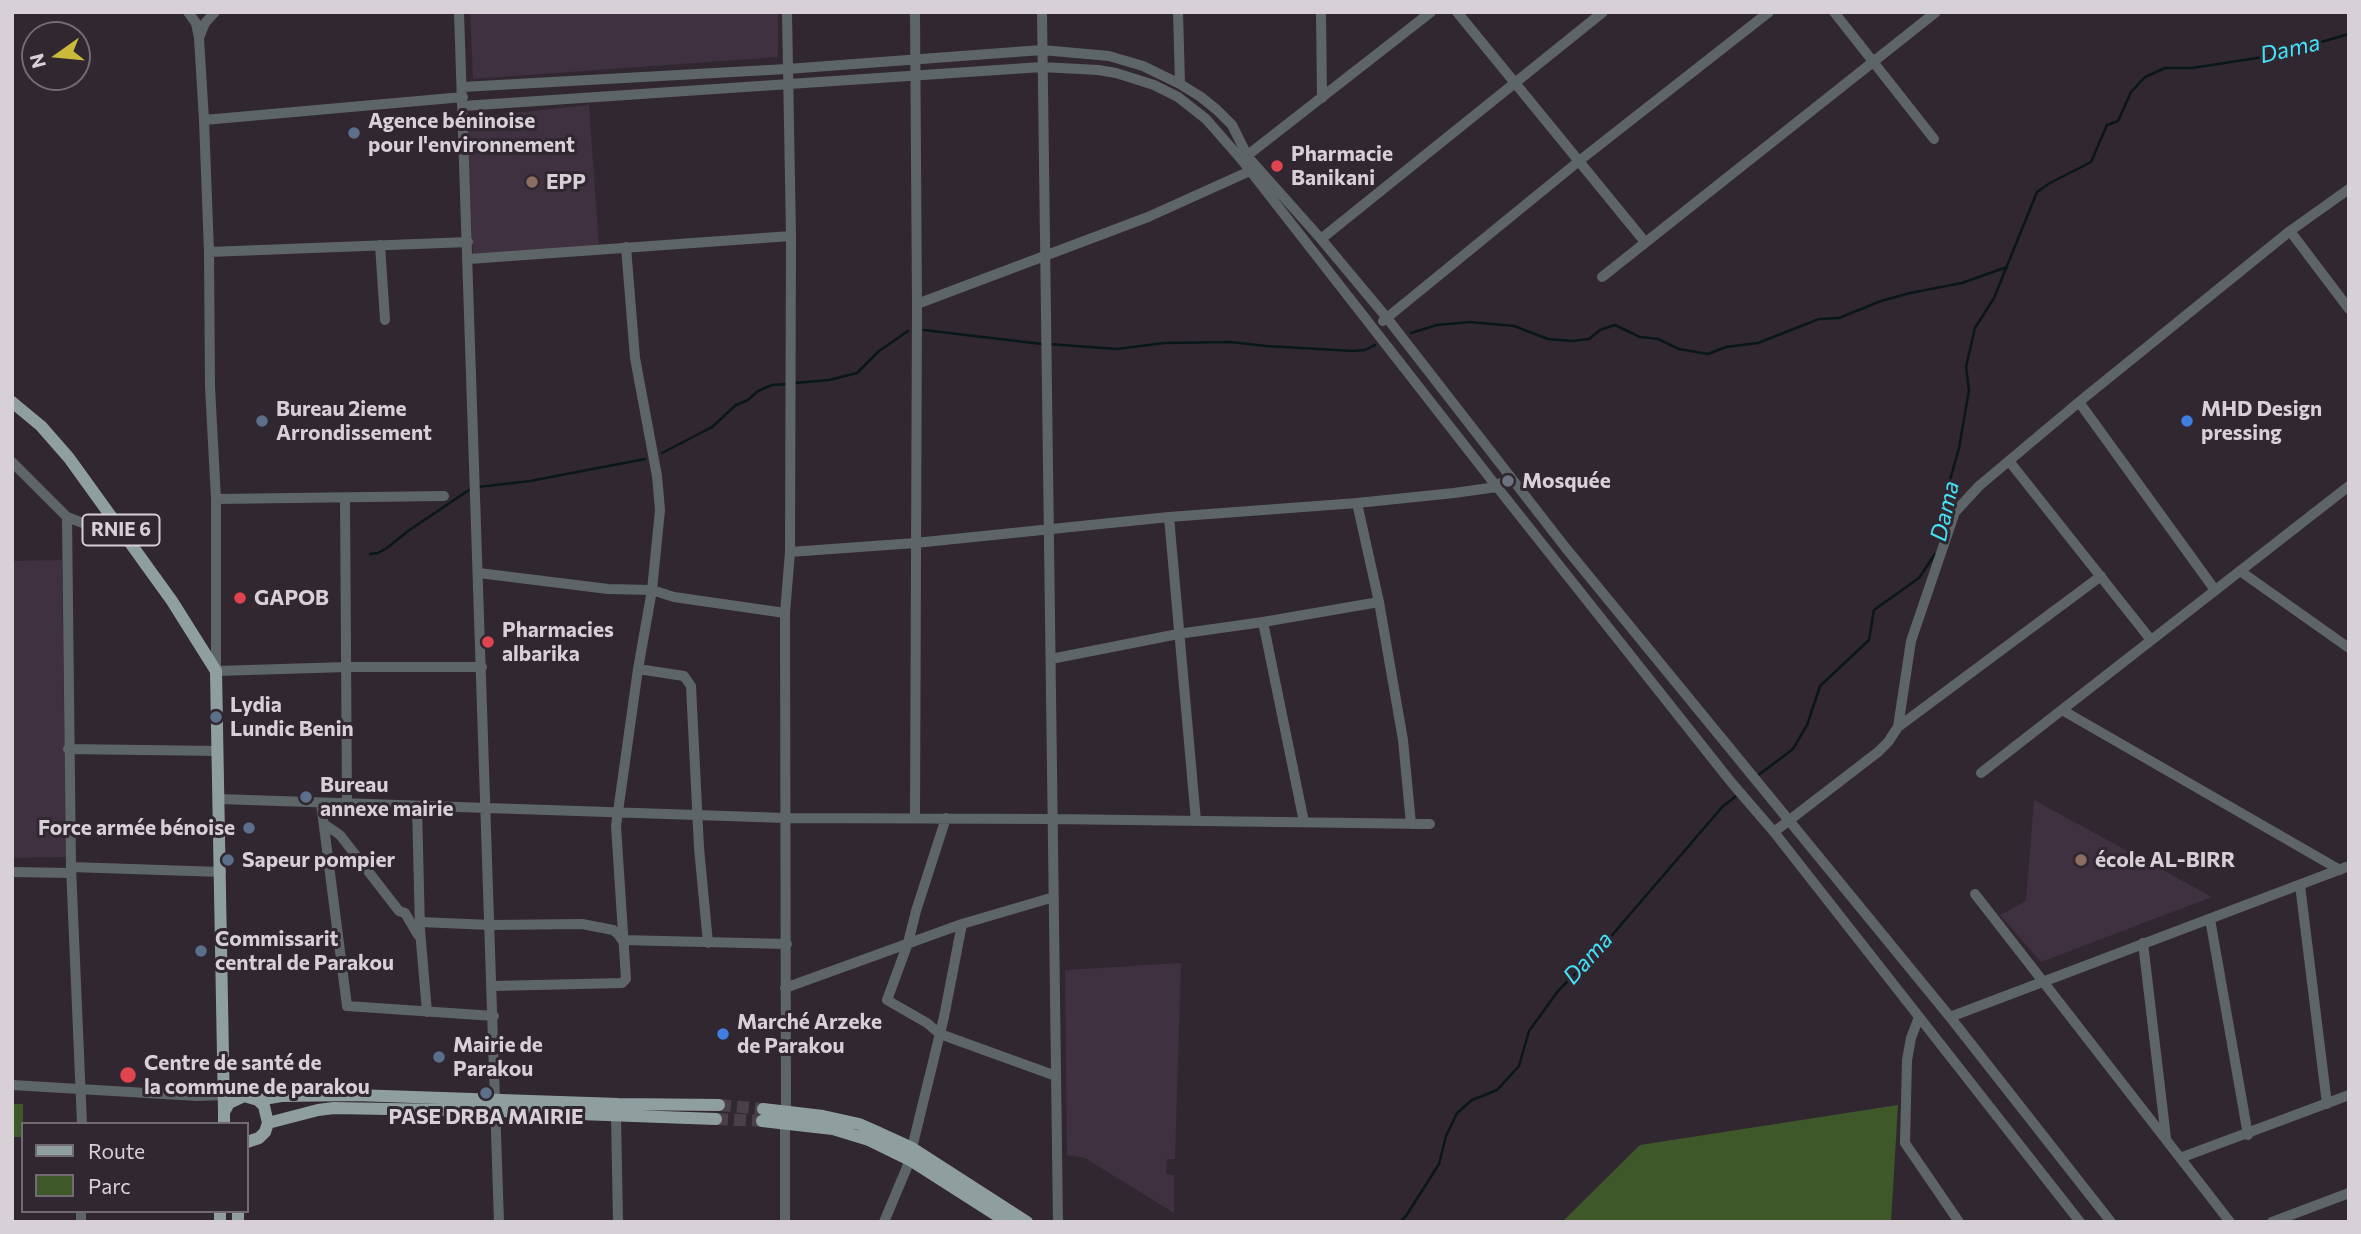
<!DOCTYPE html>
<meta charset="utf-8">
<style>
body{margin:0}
#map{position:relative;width:2361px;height:1234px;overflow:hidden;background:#312731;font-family:Commissioner,sans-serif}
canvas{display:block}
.frame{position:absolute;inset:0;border:14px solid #d7d1d7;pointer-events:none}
.legend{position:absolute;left:21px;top:1122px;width:228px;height:91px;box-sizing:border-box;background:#312731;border:2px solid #736b73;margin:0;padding:9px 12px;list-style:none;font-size:21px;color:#d7d1d7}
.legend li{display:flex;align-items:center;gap:14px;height:35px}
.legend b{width:35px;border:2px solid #736b73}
.north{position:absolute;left:21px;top:21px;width:70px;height:70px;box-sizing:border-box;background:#312731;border:2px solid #736b73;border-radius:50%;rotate:255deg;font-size:19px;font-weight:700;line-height:28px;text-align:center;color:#d7d1d7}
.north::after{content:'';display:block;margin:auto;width:24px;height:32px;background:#cbba39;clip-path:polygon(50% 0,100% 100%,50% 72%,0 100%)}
</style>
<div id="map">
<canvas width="2361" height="1234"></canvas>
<div class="frame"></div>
<ul class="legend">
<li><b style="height:9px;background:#8f9fa0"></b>Route</li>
<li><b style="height:19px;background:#3f5829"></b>Parc</li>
</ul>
<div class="north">N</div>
</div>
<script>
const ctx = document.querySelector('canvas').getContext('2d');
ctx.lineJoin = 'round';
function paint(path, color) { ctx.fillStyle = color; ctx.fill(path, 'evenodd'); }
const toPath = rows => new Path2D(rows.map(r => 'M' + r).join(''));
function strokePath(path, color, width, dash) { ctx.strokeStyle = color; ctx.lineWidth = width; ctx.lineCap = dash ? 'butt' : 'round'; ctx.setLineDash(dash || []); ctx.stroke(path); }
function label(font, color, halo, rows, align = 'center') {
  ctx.font = font + ' Commissioner,sans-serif'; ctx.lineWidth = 6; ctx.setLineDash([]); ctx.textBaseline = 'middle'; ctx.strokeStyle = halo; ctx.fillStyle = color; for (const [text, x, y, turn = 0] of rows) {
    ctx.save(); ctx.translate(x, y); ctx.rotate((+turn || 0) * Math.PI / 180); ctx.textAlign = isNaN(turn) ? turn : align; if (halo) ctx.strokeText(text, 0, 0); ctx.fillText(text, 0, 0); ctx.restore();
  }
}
const built = toPath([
 [470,12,778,12,778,57,473,79],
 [589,105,599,246,473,254,466,118],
 [62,560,66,857,12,858,12,561],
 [2034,800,2212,897,2041,962,2000,915,2026,901],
 [1181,963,1175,1159,1167,1159,1166,1174,1174,1175,1174,1213,1085,1158,1067,1155,1065,970]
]);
const green = toPath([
 [12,1104,23,1104,23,1137,12,1137],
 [1898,1105,1891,1222,1562,1222,1640,1145]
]);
const stream = toPath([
 [924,330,1042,344],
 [1411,333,1437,325,1470,322,1514,326,1548,339,1572,341,1589,339,1600,330,1615,325,1640,337,1658,339,1679,349,1708,354,1726,347,1758,343,1819,319,1839,318,1881,301,1910,293,1962,283,2007,267],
 [1049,344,1117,349,1164,343,1231,342,1266,346,1353,351,1365,350,1375,345],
 [795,383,829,380,857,373,879,351,908,331],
 [662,453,712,427,736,405,748,400,758,391,772,385,788,384],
 [478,487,530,481,645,459],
 [1945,528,1948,487,1959,448,1969,390,1966,367,1975,328,1994,298,2037,192,2050,183,2091,162,2107,125,2118,121,2131,92,2145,77,2165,68,2192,68,2276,55,2349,34],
 [370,554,378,553,387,548,408,531,472,488],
 [1756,777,1793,749,1807,725,1820,686,1869,640,1874,610,1919,578,1935,554],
 [1400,1222,1406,1216,1439,1164,1446,1136,1457,1113,1472,1100,1497,1090,1519,1066,1529,1031,1558,991,1601,948,1723,806,1739,794]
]);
const majorTunnel = toPath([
 [719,1105,763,1109],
 [716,1119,762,1121]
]);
const minor = toPath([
 [188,12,196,23,199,38,204,120,209,252,210,387,216,499,216,671,347,667,482,667],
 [459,12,499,1222],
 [915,12,917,304,915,818],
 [1042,12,1058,1222],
 [1178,12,1180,84],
 [1321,12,1322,98],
 [1457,12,1645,242],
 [1834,12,1934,139],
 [199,38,205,23,215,12],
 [462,87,787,69,1042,50,1109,56,1143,66,1180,84,1201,97,1217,110,1232,125,1248,157,1321,239,1387,318,1565,547,1950,1017,2111,1222],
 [463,106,1042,67,1098,70,1116,73,1154,85,1178,97,1206,119,1241,159,1497,487,1731,782,1774,832,2080,1222],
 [204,120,463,97],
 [1244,158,1431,12],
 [2290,231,2349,309],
 [1321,239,1603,12],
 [380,245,385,320],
 [209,252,468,242],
 [469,259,791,236],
 [1602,277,1936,12],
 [917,304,1148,217,1250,171],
 [1383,321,1579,161,1769,12],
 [2079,402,2215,590],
 [2009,461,2151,640],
 [12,462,67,517,83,523,114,521],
 [345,498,347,803],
 [216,499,444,496],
 [1357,503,1379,602,1403,740,1411,824],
 [67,517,71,867,82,1124],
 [1169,517,1196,821],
 [790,552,915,543,1169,517,1357,503,1454,493,1497,487,1501,483],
 [2240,571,2349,648],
 [479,573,608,589,652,590,674,597,785,613],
 [1263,622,1304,822],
 [1051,659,1178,634,1263,622,1379,602],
 [638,669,684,676,691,686,699,848,708,943],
 [2062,710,2340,870],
 [1898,727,2101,576],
 [68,749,218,751],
 [1981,773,2349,486],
 [219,799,786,818,1053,819,1430,824],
 [321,803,347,1006,494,1016],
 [417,806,420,930,427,1012],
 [946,818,916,911,908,943,887,1000,927,1023,940,1034,1056,1076],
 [324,824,340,835,399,911,405,913,418,935],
 [1774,832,1878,752,1888,742,1898,727,1911,641,1955,512,1979,486,2079,402,2290,231,2349,189],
 [71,867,221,872],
 [12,872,71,873],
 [2300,885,2327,1104],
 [1975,894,2230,1222],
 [2210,919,2248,1135],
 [420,922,491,925,582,924,613,930,618,934,622,940,787,944],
 [2143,943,2166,1138],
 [493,986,622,983,626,979,616,826,638,669,652,590,660,510,657,476,635,358,626,247],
 [785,988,962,924,1054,897],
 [1919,1017,1911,1038,1907,1060,1905,1143,1959,1222],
 [1950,1017,2349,866],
 [12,1085,197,1096,224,1095],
 [786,1111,785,613,790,552,791,236,787,12],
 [616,1116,618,1222],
 [912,1148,944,1017,962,924],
 [2180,1158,2349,1095],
 [81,1222,81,1211],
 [785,1222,785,1122],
 [884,1222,910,1160],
 [2272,1222,2349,1193]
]);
const major = toPath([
 [12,402,41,426,69,458,172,601,216,671,224,1112],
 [258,1100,281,1096,355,1095,618,1104,719,1105],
 [763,1109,823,1116,859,1124,875,1131,912,1148,1027,1222],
 [762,1121,833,1129,869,1140,910,1160,1007,1222],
 [268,1123,318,1110,334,1108,497,1111,716,1119],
 [224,1124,224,1112,229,1103,244,1096,258,1100,264,1106,268,1123,265,1132,259,1138,247,1142],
 [220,1211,220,1222],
 [238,1222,238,1211]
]);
const markers = [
 [354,133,7,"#5c6f8a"],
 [1277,166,7,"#e0444e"],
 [532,182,7,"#8d6e63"],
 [262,421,7,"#5c6f8a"],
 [2187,421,7,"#3f7fe0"],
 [1508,481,7,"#6b7280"],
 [240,598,7,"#e0444e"],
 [488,642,7,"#e0444e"],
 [216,717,7,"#5c6f8a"],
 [306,797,7,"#5c6f8a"],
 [249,828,7,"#5c6f8a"],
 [228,860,7,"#5c6f8a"],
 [2081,860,7,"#8d6e63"],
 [201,951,7,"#5c6f8a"],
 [723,1034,7,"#3f7fe0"],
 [439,1057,7,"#5c6f8a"],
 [128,1075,9,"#e0444e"],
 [486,1093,7,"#5c6f8a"]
];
const shields = [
 [121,530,77]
];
const shieldNames = [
 ["RNIE 6",121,530]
];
const poiNames = [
 ["Agence béninoise",368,121],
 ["pour l'environnement",368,145],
 ["Pharmacie",1291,154],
 ["Banikani",1291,178],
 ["EPP",546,182],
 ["Bureau 2ieme",276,409],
 ["Arrondissement",276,433],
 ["MHD Design",2201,409],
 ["pressing",2201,433],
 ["Mosquée",1522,481],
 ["GAPOB",254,598],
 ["Pharmacies",502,630],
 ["albarika",502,654],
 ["Lydia",230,705],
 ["Lundic Benin",230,729],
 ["Bureau",320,785],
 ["annexe mairie",320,809],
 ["Force armée bénoise",235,828,"right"],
 ["Sapeur pompier",242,860],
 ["école AL-BIRR",2095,860],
 ["Commissarit",215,939],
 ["central de Parakou",215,963],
 ["Marché Arzeke",737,1022],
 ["de Parakou",737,1046],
 ["Mairie de",453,1045],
 ["Parakou",453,1069],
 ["Centre de santé de",144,1063],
 ["la commune de parakou",144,1087],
 ["PASE DRBA MAIRIE",486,1117,"center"]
];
const waterNames = [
 ["Dama",2290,49,-13],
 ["Dama",1945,511,-77],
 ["Dama",1588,958,-48]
];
paint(built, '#3f313f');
paint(green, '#3f5829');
strokePath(stream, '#091719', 2.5);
strokePath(majorTunnel, '#4a404a', 12, [12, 6]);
strokePath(minor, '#5e6566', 10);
strokePath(major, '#8f9fa0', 12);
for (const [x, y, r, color] of markers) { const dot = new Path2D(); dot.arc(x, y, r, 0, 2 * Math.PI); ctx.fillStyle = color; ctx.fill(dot); strokePath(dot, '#312731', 2.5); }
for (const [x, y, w] of shields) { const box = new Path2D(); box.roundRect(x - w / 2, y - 15.5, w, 31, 5); ctx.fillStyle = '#312731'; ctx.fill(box); strokePath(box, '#d7d1d7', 2); }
label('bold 19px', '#d7d1d7', null, shieldNames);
label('bold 21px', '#d7d1d7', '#312731', poiNames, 'left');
label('italic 23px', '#42e3f8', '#312731', waterNames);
</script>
